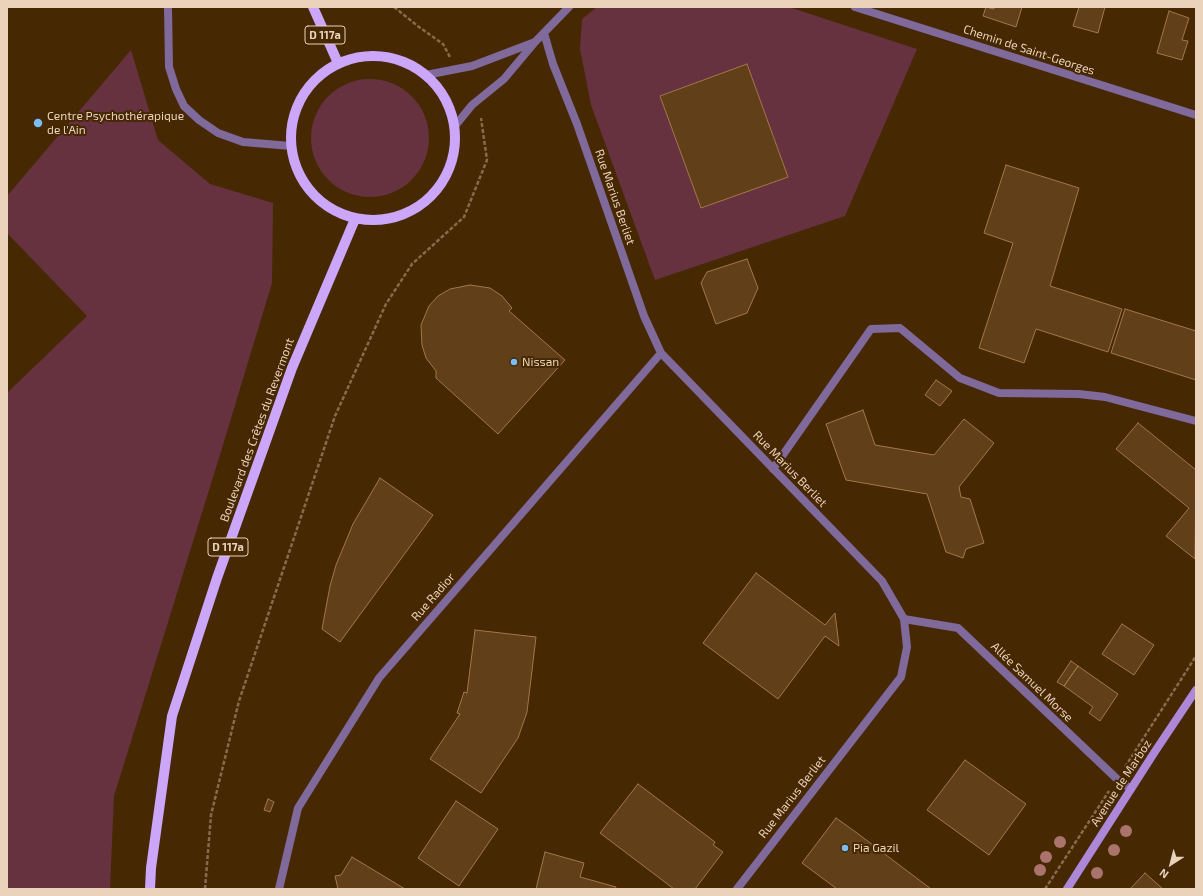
<!DOCTYPE html>
<meta charset="utf-8">
<style>
body{margin:0}
#map{position:relative;width:1203px;height:896px;overflow:hidden;background:#462803;font-family:"Exo 2",sans-serif}
canvas{display:block}
.frame{position:absolute;inset:0;border:8px solid #ead2bb;pointer-events:none}
.north{position:absolute;left:1151px;top:844px;width:40px;height:40px;-webkit-text-stroke:3px #462803;paint-order:stroke;rotate:216deg;font-size:11px;font-weight:700;line-height:16px;text-align:center;color:#ead2bb}
.north::after{content:'';display:block;margin:auto;width:14px;height:18px;background:#ead2bb;clip-path:polygon(50% 0,100% 100%,50% 72%,0 100%)}
</style>
<div id="map">
<canvas width="1203" height="896"></canvas>
<div class="frame"></div>
<div class="north">N</div>
</div>
<script>
const ctx = document.querySelector('canvas').getContext('2d');
ctx.lineJoin = 'round';
function paint(path, color) { ctx.fillStyle = color; ctx.fill(path, 'evenodd'); }
const toPath = rows => new Path2D(rows.map(r => 'M' + r).join(''));
function strokePath(path, color, width, dash) { ctx.strokeStyle = color; ctx.lineWidth = width; ctx.lineCap = dash ? 'butt' : 'round'; ctx.setLineDash(dash || []); ctx.stroke(path); }
function label(font, color, halo, rows, align = 'center') {
  ctx.font = font + ' "Exo 2",sans-serif'; ctx.lineWidth = 4; ctx.setLineDash([]); ctx.textBaseline = 'middle'; ctx.strokeStyle = halo; ctx.fillStyle = color; for (const [text, x, y, turn = 0] of rows) {
    ctx.save(); ctx.translate(x, y); ctx.rotate((+turn || 0) * Math.PI / 180); ctx.textAlign = isNaN(turn) ? turn : align; if (halo) ctx.strokeText(text, 0, 0); ctx.fillText(text, 0, 0); ctx.restore();
  }
}
const green = toPath([
 [597,7,789,7,917,49,845,216,655,280,591,105,580,49,582,19],
 [131,50,158,140,210,184,273,203,272,283,223,445,114,796,110,889,7,889,7,393,87,316,7,233,7,196],
 '311 138a59 59 0 1 1 118 0a59 59 0 1 1-118 0Z'
]);
const building = toPath([
 [986,7,994,9,994,7,1022,7,1016,27,983,16,986,7],
 [1079,7,1105,7,1098,33,1073,26,1079,7],
 [1169,11,1189,18,1182,40,1188,41,1182,60,1157,53,1169,11],
 [747,64,788,177,701,208,660,96,747,64],
 [1006,165,1079,188,1050,286,1122,309,1108,352,1036,329,1024,363,979,348,1013,243,984,233,1006,165],
 [747,259,758,288,747,313,716,324,701,283,707,272,747,259],
 [470,285,490,288,502,296,512,308,509,311,565,360,498,434,436,378,436,371,426,358,422,345,421,325,429,306,438,296,450,289,470,285],
 [1125,309,1196,331,1196,380,1111,353,1125,309],
 [936,380,952,391,940,406,925,395,936,380],
 [863,410,875,445,934,455,964,419,994,443,959,487,961,497,970,499,984,543,966,549,963,558,946,552,927,494,846,480,826,424,863,410],
 [1138,423,1196,470,1195,559,1166,536,1189,508,1116,449,1138,423],
 [380,478,433,515,340,642,322,629,330,586,336,565,353,524,380,478],
 [756,573,825,625,835,613,839,646,825,636,778,699,703,643,756,573],
 [1122,624,1154,645,1134,675,1102,654,1122,624],
 [475,630,536,637,527,712,518,738,481,793,430,759,460,714,457,713,464,692,467,693,475,630],
 [1071,661,1078,666,1064,686,1057,682,1071,661],
 [1078,666,1118,694,1100,721,1089,713,1093,707,1064,686,1078,666],
 [965,760,1026,804,989,855,927,810,965,760],
 [638,784,715,842,713,845,723,852,695,889,674,889,600,833,638,784],
 [268,799,274,802,270,812,264,810,268,799],
 [456,801,498,829,459,886,418,858,456,801],
 [836,818,857,833,931,889,837,889,802,863,836,818],
 [545,852,584,863,580,877,616,887,615,889,536,889,545,852],
 [352,857,405,889,338,889,335,876,341,875,352,857],
 [1145,873,1163,889,1130,889,1145,873]
]);
const path = toPath([
 [394,7,419,27,443,44,450,57],
 [1125,767,1196,656],
 [205,889,211,815,239,701,335,416,386,304,412,264,464,217,487,160,481,118],
 [1045,889,1109,791]
]);
const lane = toPath([
 [773,469,871,329,900,328,960,378,999,393,1079,394,1105,397,1196,421],
 [904,619,958,628,1117,779,1131,789]
]);
const street = toPath([
 [168,7,169,67,176,89,184,106,199,120,218,133,243,142,291,146],
 [855,7,1196,115],
 [544,33,553,64,577,124,644,316,661,353,882,581,904,619,907,647,901,677,737,889],
 [426,75,472,66,535,42],
 [455,126,472,105,504,79,535,42,569,7],
 [279,889,298,808,379,678,661,353]
]);
const secondary = toPath([
 [1067,889,1154,753,1196,690]
]);
const primary = toPath([
 [313,7,338,63],
 '291 138a82 82 0 1 1 164 0a82 82 0 1 1-164 0Z',
 [150,889,151,868,172,716,217,578,292,368,355,219]
]);
const trees = [
 [1126,831],
 [1060,842],
 [1114,850],
 [1046,857],
 [1040,870],
 [1097,873]
];
const markers = [
 [38,123,5,"#7abef8"],
 [514,362,4,"#7abef8"],
 [845,848,4,"#7abef8"]
];
const shields = [
 [325,35,40],
 [228,547,40]
];
const shieldNames = [
 ["D 117a",325,35],
 ["D 117a",228,547]
];
const streetNames = [
 ["Chemin de Saint-Georges",1029,50,18],
 ["Rue Marius Berliet",615,197,71],
 ["Boulevard des Crêtes du Revermont",257,430,-70],
 ["Rue Marius Berliet",790,469,46],
 ["Rue Radior",433,597,-49],
 ["Allée Samuel Morse",1032,682,44],
 ["Avenue de Marboz",1121,783,-57],
 ["Rue Marius Berliet",792,797,-52]
];
const poiNames = [
 ["Centre Psychothérapique",47,116],
 ["de l'Ain",47,130],
 ["Nissan",522,362],
 ["Pia Gazil",853,848]
];
paint(green, '#66323f');
paint(building, '#613f19');
strokePath(building, '#a4774a', 1);
strokePath(path, '#876b4c', 2.5, [4, 2]);
strokePath(lane, '#80699b', 8);
strokePath(street, '#80699b', 8);
strokePath(secondary, '#ae88d8', 8);
strokePath(primary, '#cca6f8', 10);
ctx.fillStyle = '#aa736c';
for (const [x, y] of trees) { ctx.beginPath(); ctx.arc(x, y, 6, 0, 2 * Math.PI); ctx.fill(); }
for (const [x, y, r, color] of markers) { const dot = new Path2D(); dot.arc(x, y, r, 0, 2 * Math.PI); ctx.fillStyle = color; ctx.fill(dot); strokePath(dot, '#462803', 1.5); }
for (const [x, y, w] of shields) { const box = new Path2D(); box.roundRect(x - w / 2, y - 9, w, 18, 3); ctx.fillStyle = '#462803'; ctx.fill(box); strokePath(box, '#ead2bb', 1); }
label('bold 11px', '#ead2bb', null, shieldNames);
label('12px', '#ead2bb', '#462803', streetNames);
label('12px', '#ead2bb', '#462803', poiNames, 'left');
</script>
